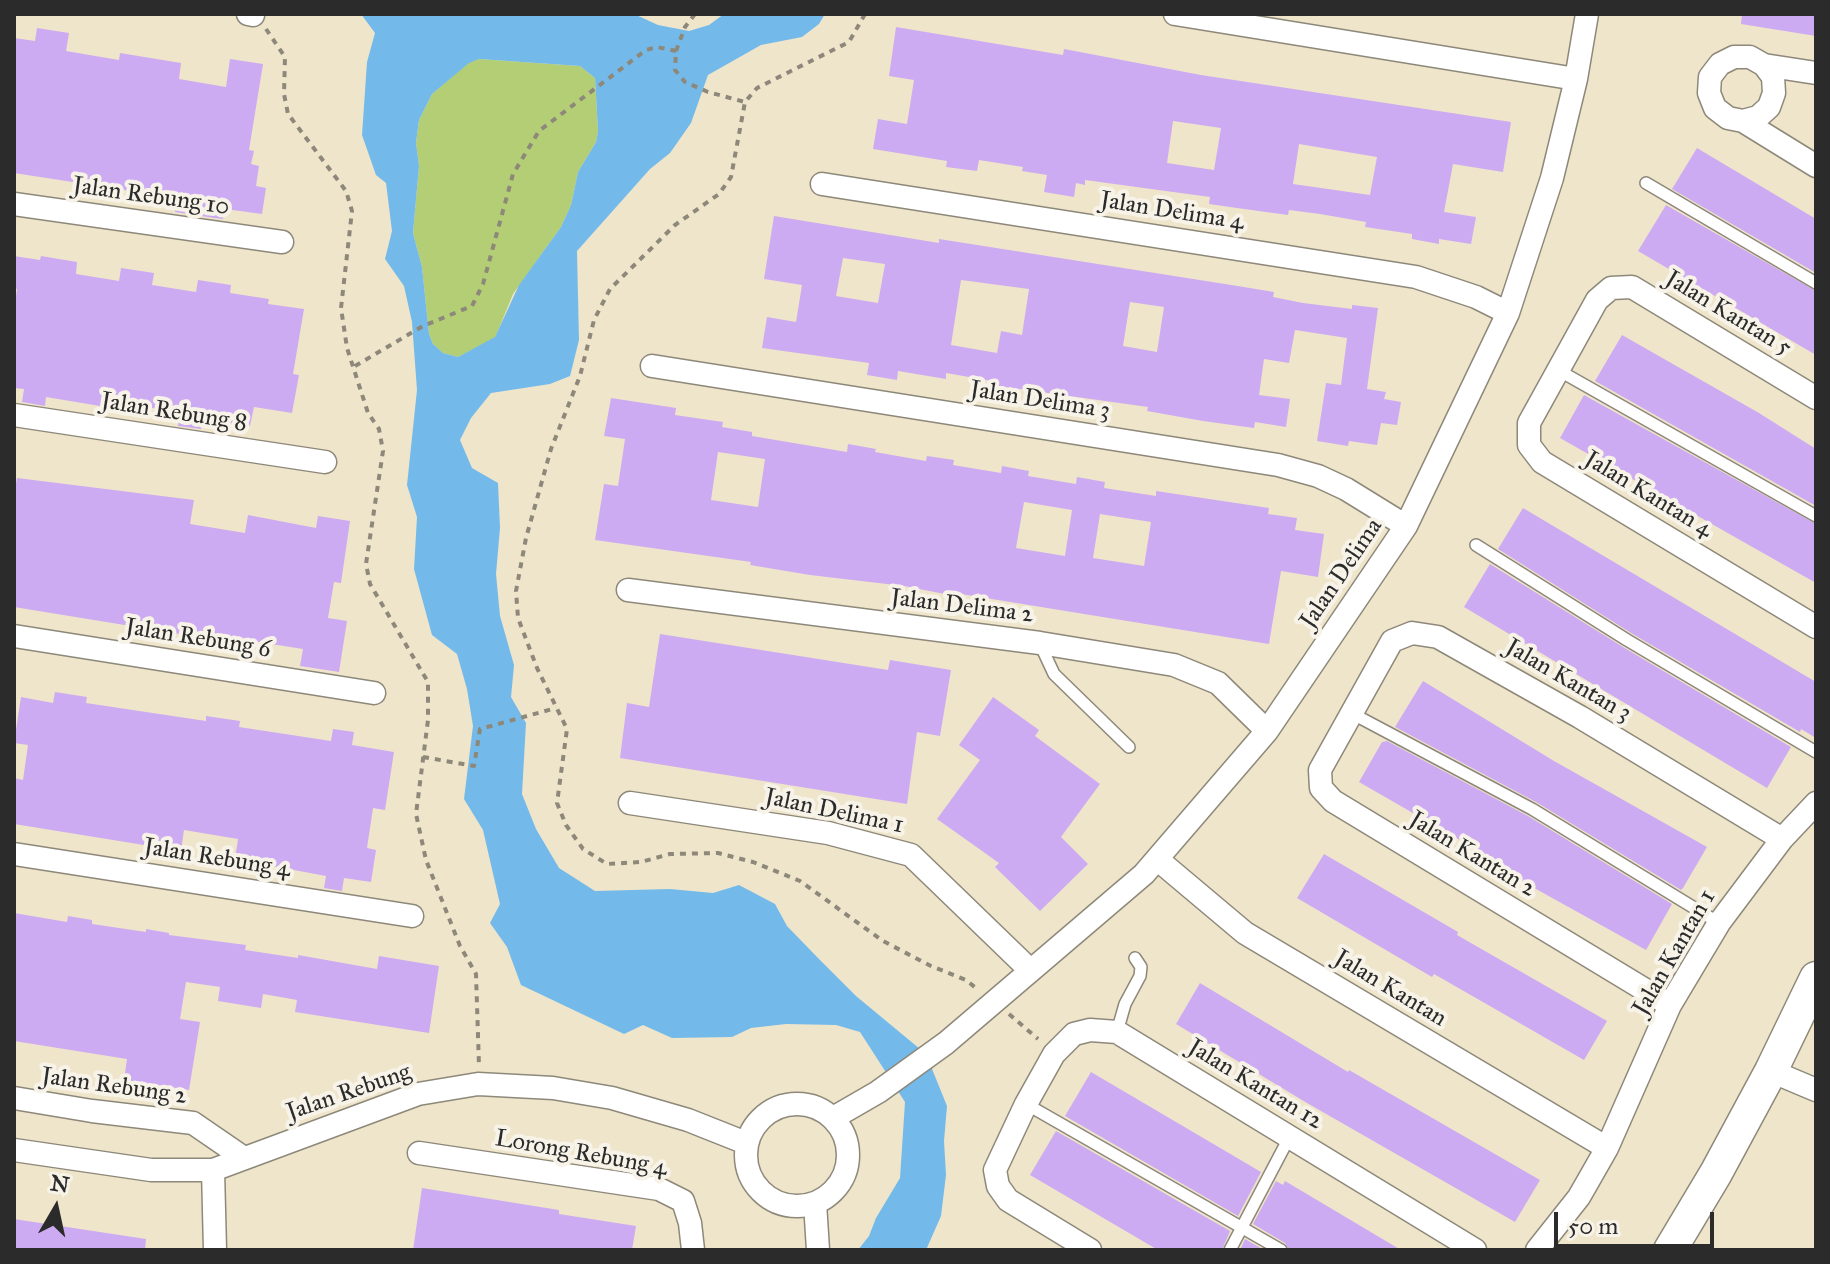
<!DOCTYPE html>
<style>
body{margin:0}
#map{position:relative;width:1830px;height:1264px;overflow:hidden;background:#efe5ca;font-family:"IM FELL Great Primer",serif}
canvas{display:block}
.frame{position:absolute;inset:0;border:16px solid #2b2b2b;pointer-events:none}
.north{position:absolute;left:16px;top:1168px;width:80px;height:80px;-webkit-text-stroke:6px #f7f3e8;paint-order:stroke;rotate:9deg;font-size:22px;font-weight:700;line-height:32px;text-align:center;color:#2b2b2b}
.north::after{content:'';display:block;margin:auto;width:28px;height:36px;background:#2b2b2b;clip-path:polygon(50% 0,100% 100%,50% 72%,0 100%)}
.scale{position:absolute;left:1554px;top:1212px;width:160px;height:36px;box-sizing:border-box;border:4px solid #2b2b2b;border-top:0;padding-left:10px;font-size:24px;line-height:28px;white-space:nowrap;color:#2b2b2b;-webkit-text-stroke:6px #f7f3e8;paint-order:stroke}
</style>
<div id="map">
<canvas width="1830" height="1264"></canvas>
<div class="frame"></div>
<div class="north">N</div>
<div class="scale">50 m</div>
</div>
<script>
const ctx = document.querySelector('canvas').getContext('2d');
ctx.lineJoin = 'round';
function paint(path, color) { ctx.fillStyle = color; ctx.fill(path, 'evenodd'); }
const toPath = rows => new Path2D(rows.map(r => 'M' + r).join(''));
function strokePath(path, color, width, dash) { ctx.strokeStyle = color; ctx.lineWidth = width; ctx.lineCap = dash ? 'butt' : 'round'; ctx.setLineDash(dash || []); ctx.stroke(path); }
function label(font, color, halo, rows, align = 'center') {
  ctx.font = font + ' "IM FELL Great Primer",serif'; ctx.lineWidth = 8; ctx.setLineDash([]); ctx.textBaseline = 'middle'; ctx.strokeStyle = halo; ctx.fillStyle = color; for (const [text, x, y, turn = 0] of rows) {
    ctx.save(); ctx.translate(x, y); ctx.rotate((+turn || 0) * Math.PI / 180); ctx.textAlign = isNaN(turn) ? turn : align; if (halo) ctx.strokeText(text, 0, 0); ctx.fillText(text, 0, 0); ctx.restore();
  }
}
const green = toPath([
 [479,59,580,66,595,78,598,131,596,142,578,172,571,205,561,227,513,294,495,338,458,357,443,353,433,344,429,334,422,267,413,233,419,166,416,143,419,120,432,94,469,62]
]);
const water = toPath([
 [361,14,634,14,658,25,689,31,709,25,724,14,825,14,819,24,802,37,761,45,708,75,691,123,670,153,650,169,577,251,579,340,570,376,550,384,491,393,471,418,460,440,472,468,498,483,500,528,496,574,500,616,514,665,511,697,526,723,522,794,536,829,559,868,595,891,670,889,713,893,739,885,775,904,787,926,818,958,856,996,926,1054,947,1106,944,1141,946,1175,941,1216,926,1250,858,1250,869,1236,876,1218,900,1178,905,1102,860,1032,836,1025,786,1024,751,1028,732,1037,672,1038,643,1025,624,1034,521,985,507,947,490,923,500,904,483,830,464,799,473,726,467,689,457,654,432,635,414,569,417,517,407,485,417,390,412,322,404,286,385,259,392,231,386,183,376,175,362,135,367,62,375,33],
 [479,59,580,66,595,78,598,131,596,142,578,172,571,205,561,227,519,285,495,337,458,357,443,353,433,344,429,334,422,267,413,233,419,166,416,143,419,120,432,94,469,63]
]);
const building = toPath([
 [1742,14,1816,14,1816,36,1741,24],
 [896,27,1063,55,1064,49,1201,75,1511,122,1503,172,1453,164,1444,212,1476,217,1471,244,1439,239,1439,244,1412,239,1412,234,1365,227,1366,222,1320,214,1289,210,1288,215,1237,208,1209,204,1210,197,1085,180,1085,185,1076,183,1074,197,1044,192,1047,175,1022,171,1023,167,979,160,977,171,946,167,947,161,873,149,878,119,907,124,914,80,889,76],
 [1173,121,1221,128,1214,170,1167,163],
 [1299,144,1377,157,1370,195,1293,184],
 [37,28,69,33,66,51,119,60,120,53,181,63,179,79,226,87,230,59,263,64,249,150,254,151,251,164,259,166,256,186,266,188,262,214,225,209,223,219,214,218,175,212,177,198,14,173,14,38,35,41],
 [1697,148,1816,219,1816,273,1672,189],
 [1666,205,1816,291,1816,355,1638,251],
 [774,216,939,243,939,239,1244,287,1274,292,1273,297,1303,303,1352,309,1352,305,1378,308,1367,389,1386,392,1384,399,1401,402,1397,425,1381,423,1377,445,1349,441,1348,446,1317,441,1326,383,1341,385,1347,338,1295,330,1289,363,1264,359,1259,395,1290,399,1286,427,1255,422,1254,428,1203,421,1147,411,1148,407,991,385,992,381,946,373,946,379,898,371,897,380,867,375,869,363,762,348,767,317,796,322,802,285,764,279],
 [843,258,885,264,878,303,836,296],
 [961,280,1029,289,1022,335,1001,331,997,353,951,345],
 [1130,302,1164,307,1157,352,1123,346],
 [14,256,40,260,41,256,77,262,76,274,119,281,121,268,154,273,152,285,196,292,198,280,231,285,230,293,269,299,268,304,304,309,293,374,299,375,292,413,254,407,250,426,203,419,201,429,178,426,180,412,125,404,124,410,46,397,45,406,22,402,24,389,14,388,14,311,17,289,14,288],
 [1622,335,1759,413,1816,449,1816,506,1595,381],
 [1584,395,1816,524,1816,583,1560,438],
 [611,398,676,408,675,415,723,422,722,427,752,432,752,436,847,452,848,444,876,449,875,452,926,461,927,456,954,460,953,465,1001,473,1002,466,1029,471,1028,476,1076,484,1077,477,1105,482,1104,488,1156,496,1156,491,1269,508,1268,514,1297,518,1295,530,1324,534,1318,577,1281,571,1269,644,961,594,960,597,904,586,810,575,750,565,751,562,595,540,604,484,618,486,625,439,604,436],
 [718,452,765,459,758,507,711,500],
 [1024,502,1072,510,1065,556,1016,548],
 [1100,514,1151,522,1144,566,1093,558],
 [17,478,194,500,190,524,245,533,248,515,316,528,318,516,350,521,341,583,334,582,328,618,347,621,339,672,300,666,303,649,252,641,251,649,185,639,186,635,14,607,14,494],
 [1523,508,1816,682,1816,738,1801,729,1800,732,1631,633,1498,549],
 [1490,564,1623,647,1791,747,1767,788,1464,607],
 [660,634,888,670,890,660,951,670,940,736,917,732,907,804,620,758,627,703,649,707],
 [1423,681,1554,761,1707,847,1683,888,1681,890,1536,802,1395,727],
 [55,692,87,697,86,703,206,721,206,716,240,721,239,727,331,741,333,729,354,732,352,745,394,752,385,810,373,808,367,848,376,850,371,882,344,878,342,891,324,888,326,876,235,859,238,839,184,830,181,851,14,824,14,778,23,780,28,745,14,743,21,697,53,703],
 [993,697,1039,730,1035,736,1100,784,1061,837,1088,864,1040,911,995,867,999,863,937,819,980,760,959,745],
 [1387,741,1528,816,1672,904,1646,950,1509,874,1512,870,1359,782,1382,742],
 [1324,854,1458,932,1457,935,1607,1021,1584,1060,1434,974,1432,977,1297,898],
 [14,913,67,922,68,916,92,920,92,924,146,932,146,929,169,933,169,935,246,945,245,950,298,958,298,955,377,969,379,956,439,966,429,1033,295,1012,297,1000,263,994,261,1008,218,1001,220,987,186,982,180,1019,200,1022,189,1090,124,1080,127,1059,14,1041],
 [1200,983,1348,1072,1349,1070,1540,1180,1515,1222,1307,1103,1176,1024],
 [1091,1072,1261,1172,1238,1216,1065,1116],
 [1056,1131,1230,1231,1222,1250,1158,1250,1030,1175],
 [1276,1181,1283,1185,1285,1181,1401,1250,1289,1250,1285,1243,1253,1224],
 [422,1188,559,1210,559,1214,636,1226,632,1250,413,1250],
 [14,1219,146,1239,145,1250,14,1250],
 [1245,1239,1264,1250,1240,1250]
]);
const path = toPath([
 [695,14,685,27,676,51,675,70,685,82,708,92,745,102],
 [865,14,849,42,757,88,745,102,731,177,719,194,675,225,610,289,594,320,580,376,551,449,526,538,516,591,518,618,537,668,567,729,557,803,566,825,583,849,607,864,641,862,670,854,718,853,753,862,800,881,883,941,931,966,966,980,977,989],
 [266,29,285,57,284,94,288,114,346,191,352,211,341,308,347,348,368,413,379,429,383,451,366,564,370,584,428,682,428,720,416,814,426,860,460,946,476,974,479,1066],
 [355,366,423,326,472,306,483,284,513,174,539,131,646,50,657,47,676,51],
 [423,757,474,766,480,729,556,708],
 [1009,1014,1038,1039]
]);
const lane = toPath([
 [1646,183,1816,283],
 [1558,370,1816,516],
 [1476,545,1627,640,1816,752],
 [1040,644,1054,674,1129,747],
 [1353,714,1532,809,1719,923],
 [1117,1032,1125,1004,1140,976,1141,967,1135,958],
 [1026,1104,1281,1250],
 [1230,1250,1290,1136]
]);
const street = toPath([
 [248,14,253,15],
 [1175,14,1576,79],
 [1764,65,1773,77,1774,93,1769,107,1758,117,1743,121,1728,118,1715,108,1709,93,1710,77,1720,64,1734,57,1750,57,1764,65,1816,73],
 [1743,121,1816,166],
 [822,184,1416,277,1476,297,1508,313],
 [14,204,282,242],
 [652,366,1278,465,1318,476,1346,489,1406,526],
 [1816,398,1632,287,1611,288,1597,300,1529,423,1529,445,1542,462,1816,627],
 [14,415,325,462],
 [628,590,1040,643,1174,665,1218,683,1267,731],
 [14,636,374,693],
 [630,803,828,833,911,855,1030,970],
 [14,854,412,916],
 [1157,859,1245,933,1607,1148],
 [1670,1005,1333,801,1321,788,1320,770,1392,641,1412,633,1438,637,1580,717,1782,839],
 [1771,1071,1816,1090],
 [14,1098,92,1111,193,1123,244,1158],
 '746 1155a51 51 0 1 1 102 0a51 51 0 1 1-102 0Z',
 [833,1118,878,1092,946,1043,1144,874,1267,731,1406,526,1508,313,1552,178,1576,79,1587,14],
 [14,1150,151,1170,213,1170,418,1094,478,1084,553,1088,612,1098,688,1120,746,1143],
 [419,1153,659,1189,683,1201,690,1223,693,1250],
 [213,1170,215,1250],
 [815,1203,818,1250],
 [1090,1250,1008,1200,998,1186,995,1170,1026,1104,1054,1054,1074,1034,1090,1030,1117,1032,1475,1250],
 [1537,1250,1579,1197,1607,1148,1670,1005,1719,923,1782,839,1816,803]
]);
const secondary = toPath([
 [1670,1250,1716,1173,1771,1071,1816,978]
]);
const streetNames = [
 ["Jalan Rebung 10",151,197,8],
 ["Jalan Delima 4",1172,212,9],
 ["Jalan Kantan 5",1728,314,31],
 ["Jalan Delima 3",1040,401,9],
 ["Jalan Rebung 8",174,413,9],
 ["Jalan Kantan 4",1648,495,31],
 ["Jalan Delima",1342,574,-56],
 ["Jalan Delima 2",962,607,7],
 ["Jalan Rebung 6",198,639,9],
 ["Jalan Kantan 3",1568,681,30],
 ["Jalan Delima 1",834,812,12],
 ["Jalan Kantan 2",1472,855,31],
 ["Jalan Rebung 4",217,859,9],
 ["Jalan Kantan 1",1675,953,-60],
 ["Jalan Kantan",1390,989,31],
 ["Jalan Kantan 12",1255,1085,31],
 ["Jalan Rebung 2",114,1087,8],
 ["Jalan Rebung",349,1093,-19],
 ["Lorong Rebung 4",581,1154,10]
];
paint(green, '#b3ce74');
paint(water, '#73baea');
paint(building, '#cdabf2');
strokePath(lane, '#8d887a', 14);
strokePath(street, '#8d887a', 25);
strokePath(secondary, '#8d887a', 35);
strokePath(path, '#8d887a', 4, [6, 6]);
strokePath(lane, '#fff', 11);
strokePath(street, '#fff', 22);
strokePath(secondary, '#fff', 32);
label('24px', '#2b2b2b', '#f7f3e8', streetNames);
</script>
